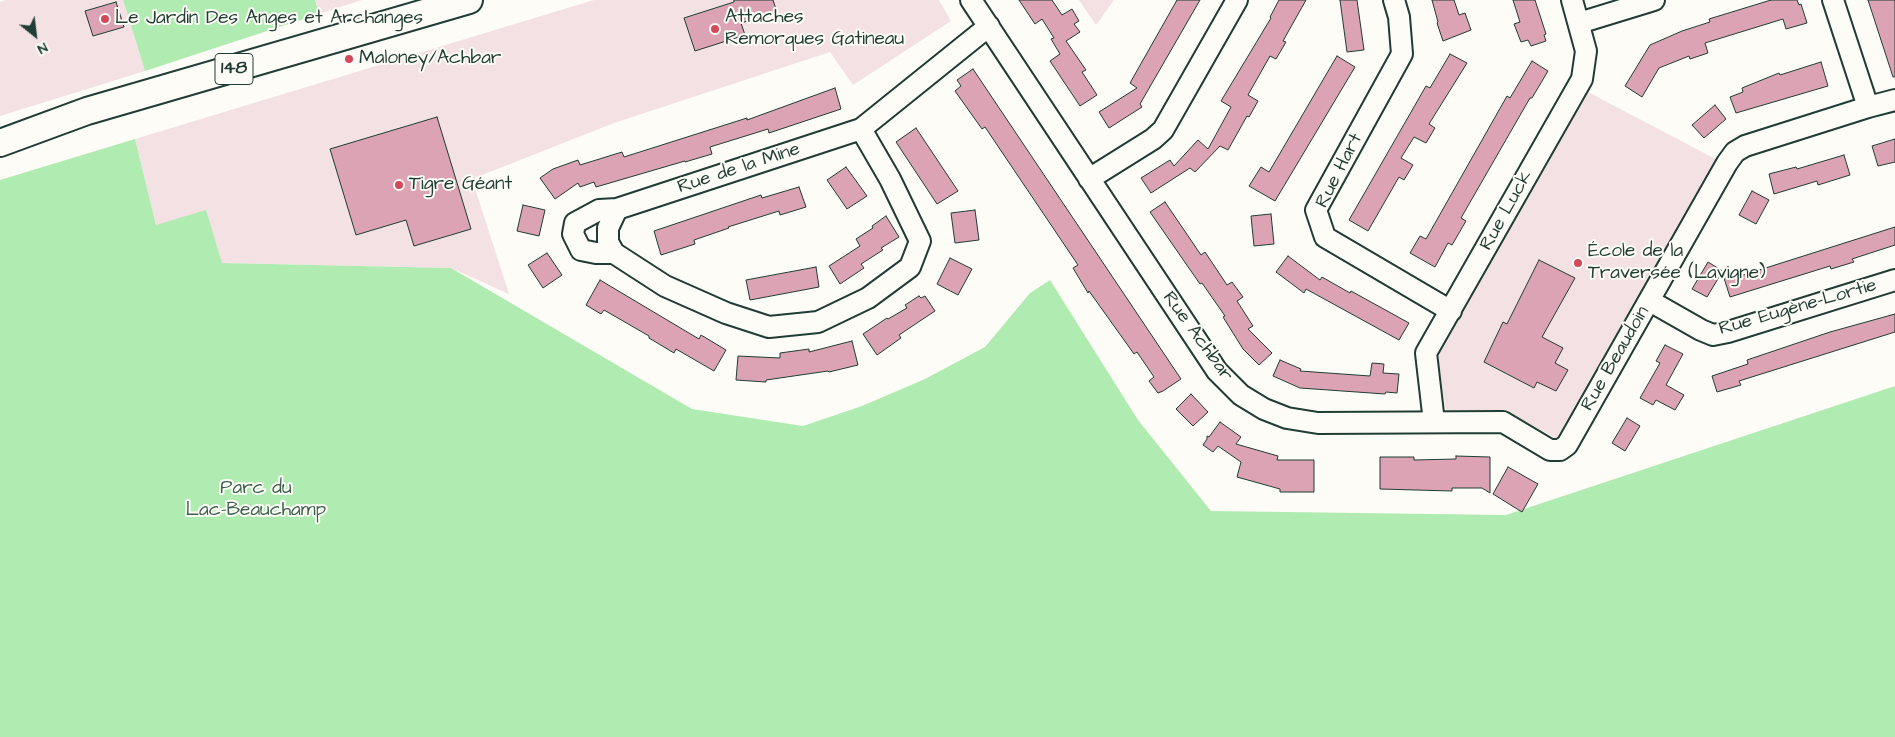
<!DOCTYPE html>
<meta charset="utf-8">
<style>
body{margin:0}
#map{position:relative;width:1895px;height:737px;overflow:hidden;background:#fdfcf7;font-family:"Architects Daughter",sans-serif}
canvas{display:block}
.north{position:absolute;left:10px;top:10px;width:50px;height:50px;-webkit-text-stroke:4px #fdfcf7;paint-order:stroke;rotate:151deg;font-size:14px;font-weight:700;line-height:20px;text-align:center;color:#1f3d34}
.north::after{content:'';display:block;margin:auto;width:18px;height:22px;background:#1f3d34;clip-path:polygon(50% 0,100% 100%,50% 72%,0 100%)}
</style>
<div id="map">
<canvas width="1895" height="737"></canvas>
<div class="north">N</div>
</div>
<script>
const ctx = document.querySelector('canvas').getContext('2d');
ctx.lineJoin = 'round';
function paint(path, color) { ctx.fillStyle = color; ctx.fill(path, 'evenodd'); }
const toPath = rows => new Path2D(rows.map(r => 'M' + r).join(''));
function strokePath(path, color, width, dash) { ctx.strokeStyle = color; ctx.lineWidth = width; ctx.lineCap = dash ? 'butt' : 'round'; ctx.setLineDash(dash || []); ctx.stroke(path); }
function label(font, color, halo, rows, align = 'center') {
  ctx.font = font + ' "Architects Daughter",sans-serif'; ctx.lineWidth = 4; ctx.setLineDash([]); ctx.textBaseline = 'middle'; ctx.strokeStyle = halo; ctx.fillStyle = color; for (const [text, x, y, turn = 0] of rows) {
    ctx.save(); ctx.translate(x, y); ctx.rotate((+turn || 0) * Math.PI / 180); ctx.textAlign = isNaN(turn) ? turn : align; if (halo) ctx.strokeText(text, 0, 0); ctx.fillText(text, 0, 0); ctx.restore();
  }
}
const built = toPath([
 [6,0,123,0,145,71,0,116,0,2],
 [315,0,362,0,319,14],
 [594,0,939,0,951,21,853,85,830,52,614,123,472,179,509,294,451,268,222,263,156,225,135,139],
 [1079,0,1114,0,1096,25],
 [1588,92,1723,163,1563,442,1504,410,1446,411,1437,358]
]);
const green = toPath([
 [123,0,315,0,319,14,145,71],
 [135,139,156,225,206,210,222,263,451,268,692,409,803,426,862,406,925,379,985,347,1030,293,1050,280,1138,420,1211,511,1506,515,1895,386,1895,737,0,737,0,180]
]);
const building = toPath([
 [734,0,773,0,777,12,741,23,745,35,695,51,684,18,734,2,734,0],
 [1019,0,1052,0,1062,15,1072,9,1079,21,1074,24,1080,32,1066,41,1086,70,1082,72,1097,95,1080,106,1050,61,1060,54,1051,39,1054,38,1042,19,1035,24,1019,0],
 [1177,0,1200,0,1140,104,1142,107,1109,128,1099,112,1137,88,1130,83,1177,0],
 [1279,0,1306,0,1283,41,1286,42,1276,59,1270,56,1248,95,1258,101,1249,117,1247,116,1228,150,1220,146,1195,172,1190,168,1151,193,1141,178,1170,160,1174,166,1198,140,1208,149,1231,107,1221,101,1271,18,1270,17,1279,0],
 [1340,0,1357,0,1364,50,1347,52,1340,0],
 [1432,0,1454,0,1459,15,1465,13,1471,30,1443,41,1437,23,1438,22,1432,0],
 [1513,0,1535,0,1546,34,1544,35,1546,41,1531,46,1528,40,1521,42,1514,24,1520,22,1513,0],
 [1771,0,1797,0,1799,5,1801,4,1807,23,1786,29,1783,19,1705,43,1708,53,1690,59,1689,56,1659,68,1642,97,1625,86,1650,45,1682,31,1710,22,1709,19,1771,0],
 [1868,0,1895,0,1895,77,1893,77,1868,0],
 [116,2,124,27,93,36,85,11,116,2],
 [1450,54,1467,63,1429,124,1435,128,1426,143,1414,137,1401,158,1413,165,1404,180,1399,177,1368,231,1349,220,1426,86,1430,88,1450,54],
 [1337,56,1355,67,1275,201,1249,186,1261,167,1269,172,1337,56],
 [1532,61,1548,71,1532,98,1530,98,1461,218,1466,221,1452,245,1448,243,1435,267,1410,253,1420,236,1426,239,1507,96,1510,98,1532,61],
 [1821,62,1828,86,1736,113,1730,97,1743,92,1742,88,1779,73,1780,75,1821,62],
 [973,69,1181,379,1163,391,1158,393,1149,381,1154,377,1137,352,1134,354,1089,291,1088,293,1073,268,1078,265,985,127,982,129,955,91,961,86,957,80,973,69],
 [835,88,841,109,769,133,768,129,710,147,712,154,685,162,685,161,596,187,594,182,580,187,578,183,555,199,540,178,553,169,578,160,580,165,622,152,624,157,747,118,747,120,835,88],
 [1715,105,1726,119,1704,138,1692,125,1715,105],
 [437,117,471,229,414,246,406,220,356,235,330,149,437,117],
 [916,128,958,191,937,204,896,142,916,128],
 [1895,139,1895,162,1878,166,1872,146,1895,139],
 [1844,155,1850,175,1818,185,1817,181,1774,194,1769,174,1796,167,1797,169,1844,155],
 [846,167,867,196,847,209,827,180,846,167],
 [799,187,806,207,780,215,779,211,728,227,729,228,694,240,695,244,661,255,654,231,761,195,762,198,799,187],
 [1752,191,1769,200,1756,224,1739,215,1752,191],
 [1165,202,1201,255,1205,252,1227,285,1232,282,1243,297,1237,301,1253,326,1248,329,1272,353,1259,365,1243,349,1223,317,1225,316,1202,283,1200,284,1150,212,1165,202],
 [523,205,545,210,539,236,517,231,523,205],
 [975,210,979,240,955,243,951,213,975,210],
 [1271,214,1274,244,1254,246,1251,216,1271,214],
 [886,216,899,237,881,248,883,250,861,264,864,268,840,284,829,266,860,246,856,239,873,228,872,226,886,216],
 [1895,227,1895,245,1852,259,1854,262,1831,269,1830,266,1730,297,1722,272,1707,297,1692,289,1708,262,1734,278,1895,227],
 [547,253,562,275,543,288,528,265,547,253],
 [1288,256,1320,280,1322,277,1350,293,1351,291,1409,323,1399,340,1306,289,1304,293,1276,272,1288,256],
 [950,258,972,269,958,295,937,284,950,258],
 [1539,260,1575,278,1542,337,1563,348,1555,363,1568,370,1556,391,1537,382,1534,388,1484,362,1503,322,1507,324,1539,260],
 [816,267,819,287,750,300,746,280,816,267],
 [600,280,699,339,701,335,726,350,714,371,676,349,674,353,649,338,649,336,604,310,601,314,586,305,600,280],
 [919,296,921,298,925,296,935,311,899,335,901,338,877,355,863,334,887,318,888,319,907,308,905,305,919,296],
 [1895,314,1895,332,1739,381,1741,385,1717,392,1712,376,1748,364,1747,360,1830,332,1895,314],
 [852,341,858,365,829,372,828,371,766,380,766,382,736,380,738,356,780,358,780,353,809,349,809,352,852,341],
 [1665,345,1683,354,1666,385,1684,395,1675,410,1656,400,1653,405,1640,398,1660,363,1656,361,1665,345],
 [1280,360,1301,369,1300,371,1370,376,1372,363,1384,364,1383,373,1399,374,1397,393,1386,392,1385,394,1300,388,1273,376,1280,360],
 [1191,394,1208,412,1193,426,1176,409,1191,394],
 [1627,418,1640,426,1625,451,1612,443,1627,418],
 [1220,422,1241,437,1236,444,1278,456,1277,460,1314,460,1314,492,1280,492,1280,489,1237,477,1241,462,1218,446,1213,452,1203,445,1207,439,1207,436,1209,437,1220,422],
 [1456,456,1490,457,1490,493,1482,488,1452,488,1452,491,1380,489,1380,457,1414,457,1414,460,1456,459,1456,456],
 [1508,467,1538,484,1522,512,1493,494,1508,467]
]);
const minor = toPath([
 [971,0,1217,371,1241,395,1264,409,1287,418,1318,423,1503,422,1550,450,1560,450,1567,445,1727,163,1735,152,1745,146,1868,107,1895,100],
 [1394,0,1399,17,1402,54,1316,210,1325,237,1451,311],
 [1833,0,1868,107],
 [1579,23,1654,0],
 [861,129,890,179,920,241,910,267,868,298,818,322,769,327,726,313,665,286,614,253,596,253,581,250,573,234,575,223,599,210,617,209,861,129,989,26],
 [1089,179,1153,139,1163,130,1237,0],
 [614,253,608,242,608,228,617,209],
 [1650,301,1701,330,1713,335,1728,332,1895,280],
 [1434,422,1426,353,1582,79,1586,51,1572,0]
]);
const major = toPath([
 [0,143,87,111,469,0]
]);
const markers = [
 [105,19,5,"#d1495b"],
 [715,29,5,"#d1495b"],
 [349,59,5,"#d1495b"],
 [399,185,5,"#d1495b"],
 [1578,263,5,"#d1495b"]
];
const shields = [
 [234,69,38]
];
const shieldNames = [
 ["148",234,69]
];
const poiNames = [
 ["Attaches",725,18],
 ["Remorques Gatineau",725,40],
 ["Le Jardin Des Anges et Archanges",115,19],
 ["Maloney/Achbar",359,59],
 ["Tigre Géant",409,185],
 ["École de la",1588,252],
 ["Traversée (Lavigne)",1588,274]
];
const streetNames = [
 ["Rue de la Mine",739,169,-18],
 ["Rue Hart",1340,171,-63],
 ["Rue Luck",1507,211,-61],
 ["Rue Eugène-Lortie",1798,308,-16],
 ["Rue Achbar",1197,337,54],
 ["Rue Beaudoin",1616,359,-60]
];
const parkNames = [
 ["Parc du",256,489],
 ["Lac-Beauchamp",256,511]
];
paint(built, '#f3e1e3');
paint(green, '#b0ebb1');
paint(building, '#dba3b3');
strokePath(building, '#1f3d34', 1);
strokePath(minor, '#1f3d34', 24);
strokePath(major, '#1f3d34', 30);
strokePath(minor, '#fdfcf7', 20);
strokePath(major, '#fdfcf7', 26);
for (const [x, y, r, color] of markers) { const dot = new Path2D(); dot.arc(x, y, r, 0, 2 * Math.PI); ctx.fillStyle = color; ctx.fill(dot); strokePath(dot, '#fdfcf7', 2); }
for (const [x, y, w] of shields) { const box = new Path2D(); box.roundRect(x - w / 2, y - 15.5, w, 31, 4); ctx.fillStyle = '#fdfcf7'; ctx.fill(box); strokePath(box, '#1f3d34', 1); }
label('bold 18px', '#1f3d34', null, shieldNames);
label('19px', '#1f3d34', '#fdfcf7', poiNames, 'left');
label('19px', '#1f3d34', '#fdfcf7', streetNames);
label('19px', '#3c604d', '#fdfcf7', parkNames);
</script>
